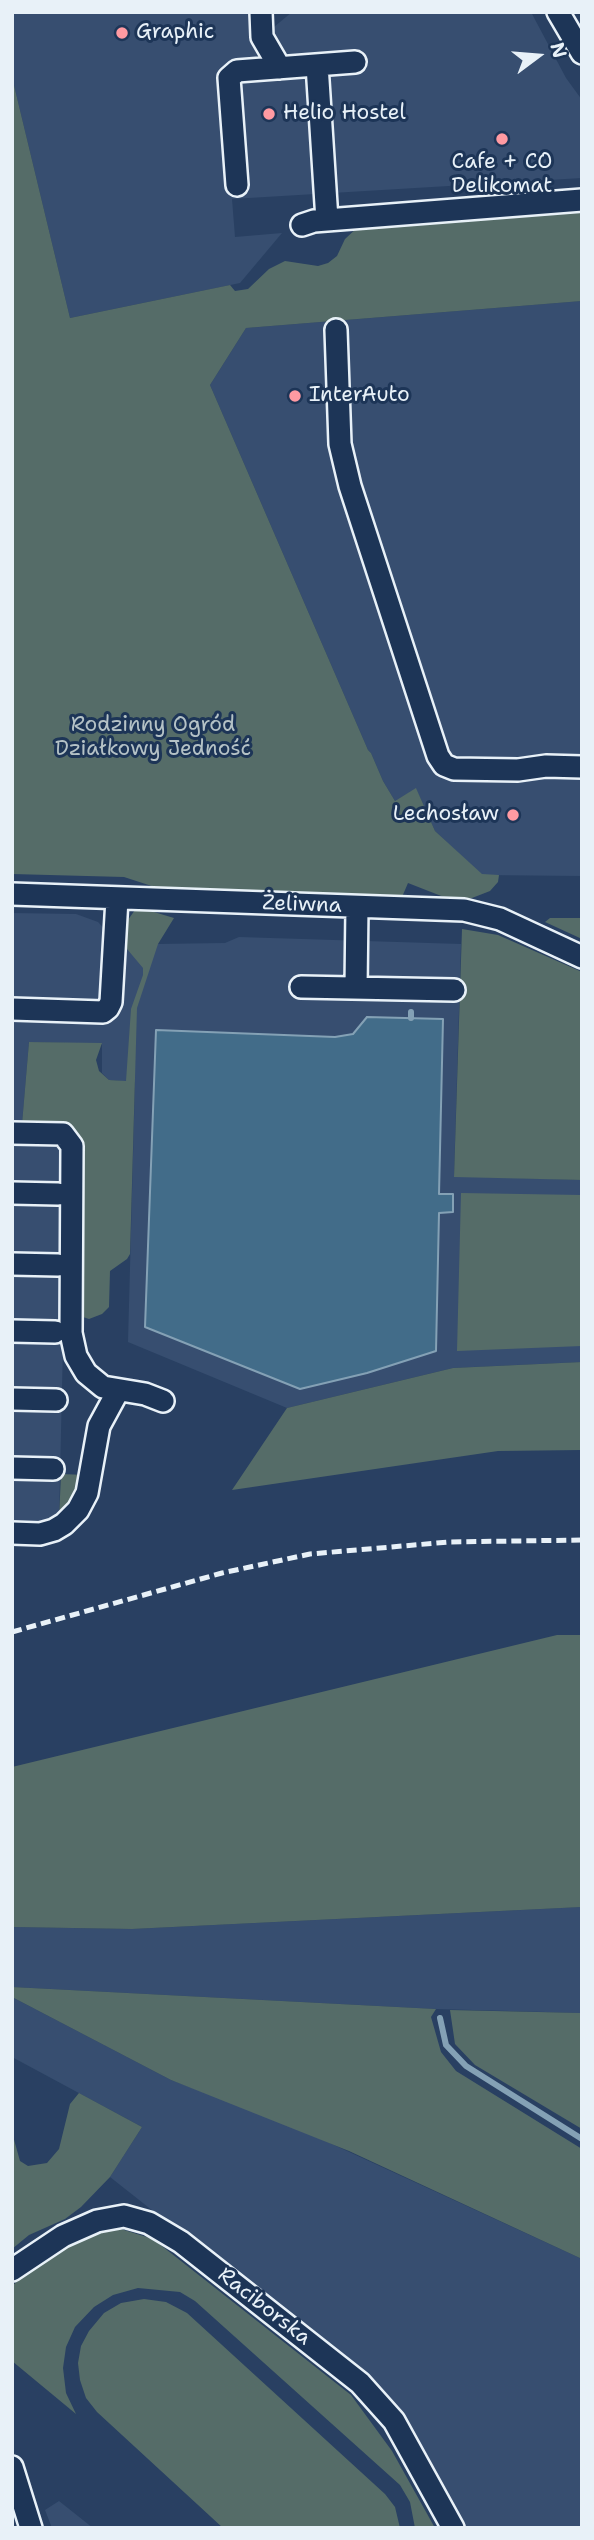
<!DOCTYPE html>
<meta charset="utf-8">
<style>
body{margin:0}
#map{position:relative;width:594px;height:2540px;overflow:hidden;background:#294062;font-family:"Shantell Sans",sans-serif}
canvas{display:block}
.frame{position:absolute;inset:0;border:14px solid #e8f1f8;pointer-events:none}
.north{position:absolute;left:503px;top:21px;width:70px;height:70px;-webkit-text-stroke:5px #1d3557;paint-order:stroke;rotate:74deg;font-size:19px;font-weight:700;line-height:28px;text-align:center;color:#e8f1f8}
.north::after{content:'';display:block;margin:auto;width:24px;height:32px;background:#e8f1f8;clip-path:polygon(50% 0,100% 100%,50% 72%,0 100%)}
</style>
<div id="map">
<canvas width="594" height="2540"></canvas>
<div class="frame"></div>
<div class="north">N</div>
</div>
<script>
const ctx = document.querySelector('canvas').getContext('2d');
ctx.lineJoin = 'round';
function paint(path, color) { ctx.fillStyle = color; ctx.fill(path, 'evenodd'); }
const toPath = rows => new Path2D(rows.map(r => 'M' + r).join(''));
function strokePath(path, color, width, dash) { ctx.strokeStyle = color; ctx.lineWidth = width; ctx.lineCap = dash ? 'butt' : 'round'; ctx.setLineDash(dash || []); ctx.stroke(path); }
function label(font, color, halo, rows, align = 'center') {
  ctx.font = font + ' "Shantell Sans",sans-serif'; ctx.lineWidth = 6; ctx.setLineDash([]); ctx.textBaseline = 'middle'; ctx.strokeStyle = halo; ctx.fillStyle = color; for (const [text, x, y, turn = 0] of rows) {
    ctx.save(); ctx.translate(x, y); ctx.rotate((+turn || 0) * Math.PI / 180); ctx.textAlign = isNaN(turn) ? turn : align; if (halo) ctx.strokeText(text, 0, 0); ctx.fillText(text, 0, 0); ctx.restore();
  }
}
const built = toPath([
 [12,12,252,12,262,37,292,12,531,12,566,78,582,100,582,178,232,199,235,237,282,233,240,283,70,318,12,77],
 [582,301,582,876,482,875,435,831,416,789,395,801,383,781,371,753,368,750,210,385,246,328],
 [12,913,76,914,98,922,111,936,158,944,225,943,239,937,461,944,454,1176,582,1180,582,1362,453,1368,287,1408,128,1342,135,1082,109,1080,102,1073,102,1044,29,1042,22,1124,68,1127,59,1519,56,1524,12,1525],
 [582,1907,582,2013,436,2009,12,1987,12,1927,132,1929],
 [12,1997,171,2080,284,2122,582,2259,582,2528,463,2528,361,2375,110,2177,142,2127,12,2057],
 [59,2501,93,2528,52,2528,45,2510]
]);
const green = toPath([
 [12,77,70,318,230,285,235,291,248,289,269,269,285,261,318,266,328,263,337,256,345,239,360,225,582,209,582,301,246,328,210,385,368,750,371,753,383,781,395,801,416,788,435,831,482,874,499,875,498,882,490,891,472,898,449,899,408,883,402,897,164,890,124,877,12,874],
 [135,910,154,912,174,918,158,944,137,1008,130,1254,127,1259,110,1271,109,1307,102,1314,89,1319,80,1316,76,1150,22,1124,29,1042,102,1043,96,1060,99,1071,109,1080,126,1081,131,1009,143,975,143,968,127,949,126,940,125,924],
 [550,918,582,918,582,939,545,922],
 [462,929,498,935,582,972,582,1180,454,1177],
 [461,1193,582,1195,582,1346,457,1351],
 [582,1362,582,1450,498,1451,232,1490,287,1408,453,1368],
 [61,1474,86,1475,84,1489,59,1519],
 [557,1635,582,1635,582,1907,132,1929,12,1927,12,1767],
 [12,1987,436,2009,431,2017,441,2052,456,2071,582,2149,582,2259,349,2151,171,2080,12,1997],
 [450,2010,582,2013,582,2129,475,2065,455,2044],
 [79,2093,142,2127,110,2177,81,2207,65,2219,29,2235,12,2249,12,2122,13,2136,20,2161,28,2166,47,2163,59,2149,70,2104],
 [121,2229,153,2239,351,2395,392,2451,435,2528,415,2528,410,2502,400,2485,195,2301,180,2292,138,2288,113,2295,94,2307,75,2327,66,2347,63,2368,66,2393,76,2414,12,2361,12,2286,21,2278,64,2247,99,2233],
 [144,2299,166,2302,187,2313,385,2494,395,2507,400,2528,223,2528,97,2412,86,2398,80,2380,78,2363,81,2346,89,2331,104,2313,121,2303]
]);
const water = toPath([
 [367,1017,443,1019,439,1194,453,1194,453,1212,439,1213,436,1351,367,1373,300,1389,145,1327,156,1030,335,1037,353,1034,367,1017]
]);
const stream = toPath([
 [411,1012,411,1018],
 [440,2018,446,2045,466,2066,582,2139]
]);
const minor = toPath([
 [261,12,262,37,280,68],
 [558,12,582,53],
 [317,65,327,220],
 [237,185,229,78,237,71,355,62],
 [302,225,314,221,582,200],
 [336,330,340,444,350,486,438,756,444,765,454,769,518,770,546,766,582,767],
 [12,894,464,910,500,919,582,957],
 [301,987,454,990],
 [356,988,357,907],
 [12,1009,103,1012,108,1008,111,1002,117,899],
 [12,1133,63,1134,72,1146,71,1333,76,1356,86,1373,103,1387,145,1394,163,1401],
 [12,1193,58,1194],
 [12,1264,58,1265],
 [12,1331,55,1332],
 [12,1399,56,1400],
 [12,1468,53,1469],
 [12,1533,40,1534,54,1530,64,1524,78,1510,87,1493,99,1426,118,1391],
 [12,2270,63,2236,97,2221,124,2216,149,2223,181,2242,360,2383,394,2421,453,2528],
 [12,2467,31,2528]
]);
const rail = toPath([
 [12,1632,222,1573,310,1554,449,1542,582,1540]
]);
const markers = [
 [122,33,7,"#ff9aa2"],
 [269,114,7,"#ff9aa2"],
 [502,139,7,"#ff9aa2"],
 [295,396,7,"#ff9aa2"],
 [513,815,7,"#ff9aa2"]
];
const poiNames = [
 ["Graphic",136,33],
 ["Helio Hostel",283,114],
 ["Cafe + CO",502,163,"center"],
 ["Delikomat",502,187,"center"],
 ["InterAuto",309,396],
 ["Lechosław",499,815,"right"]
];
const parkNames = [
 ["Rodzinny Ogród",153,726],
 ["Działkowy Jedność",153,750]
];
const streetNames = [
 ["Żeliwna",302,905,2],
 ["Raciborska",264,2307,38]
];
paint(built, '#374e70');
paint(green, '#556c68');
paint(water, '#426c89');
strokePath(water, '#84a1b5', 2);
strokePath(stream, '#84a1b5', 6);
strokePath(minor, '#e8f1f8', 26);
strokePath(minor, '#1d3557', 21);
strokePath(rail, '#e8f1f8', 5, [10, 5]);
for (const [x, y, r, color] of markers) { const dot = new Path2D(); dot.arc(x, y, r, 0, 2 * Math.PI); ctx.fillStyle = color; ctx.fill(dot); strokePath(dot, '#1d3557', 2.5); }
label('21px', '#e8f1f8', '#1d3557', poiNames, 'left');
label('21px', '#b5c2c6', '#1d3557', parkNames);
label('21px', '#e8f1f8', '#1d3557', streetNames);
</script>
